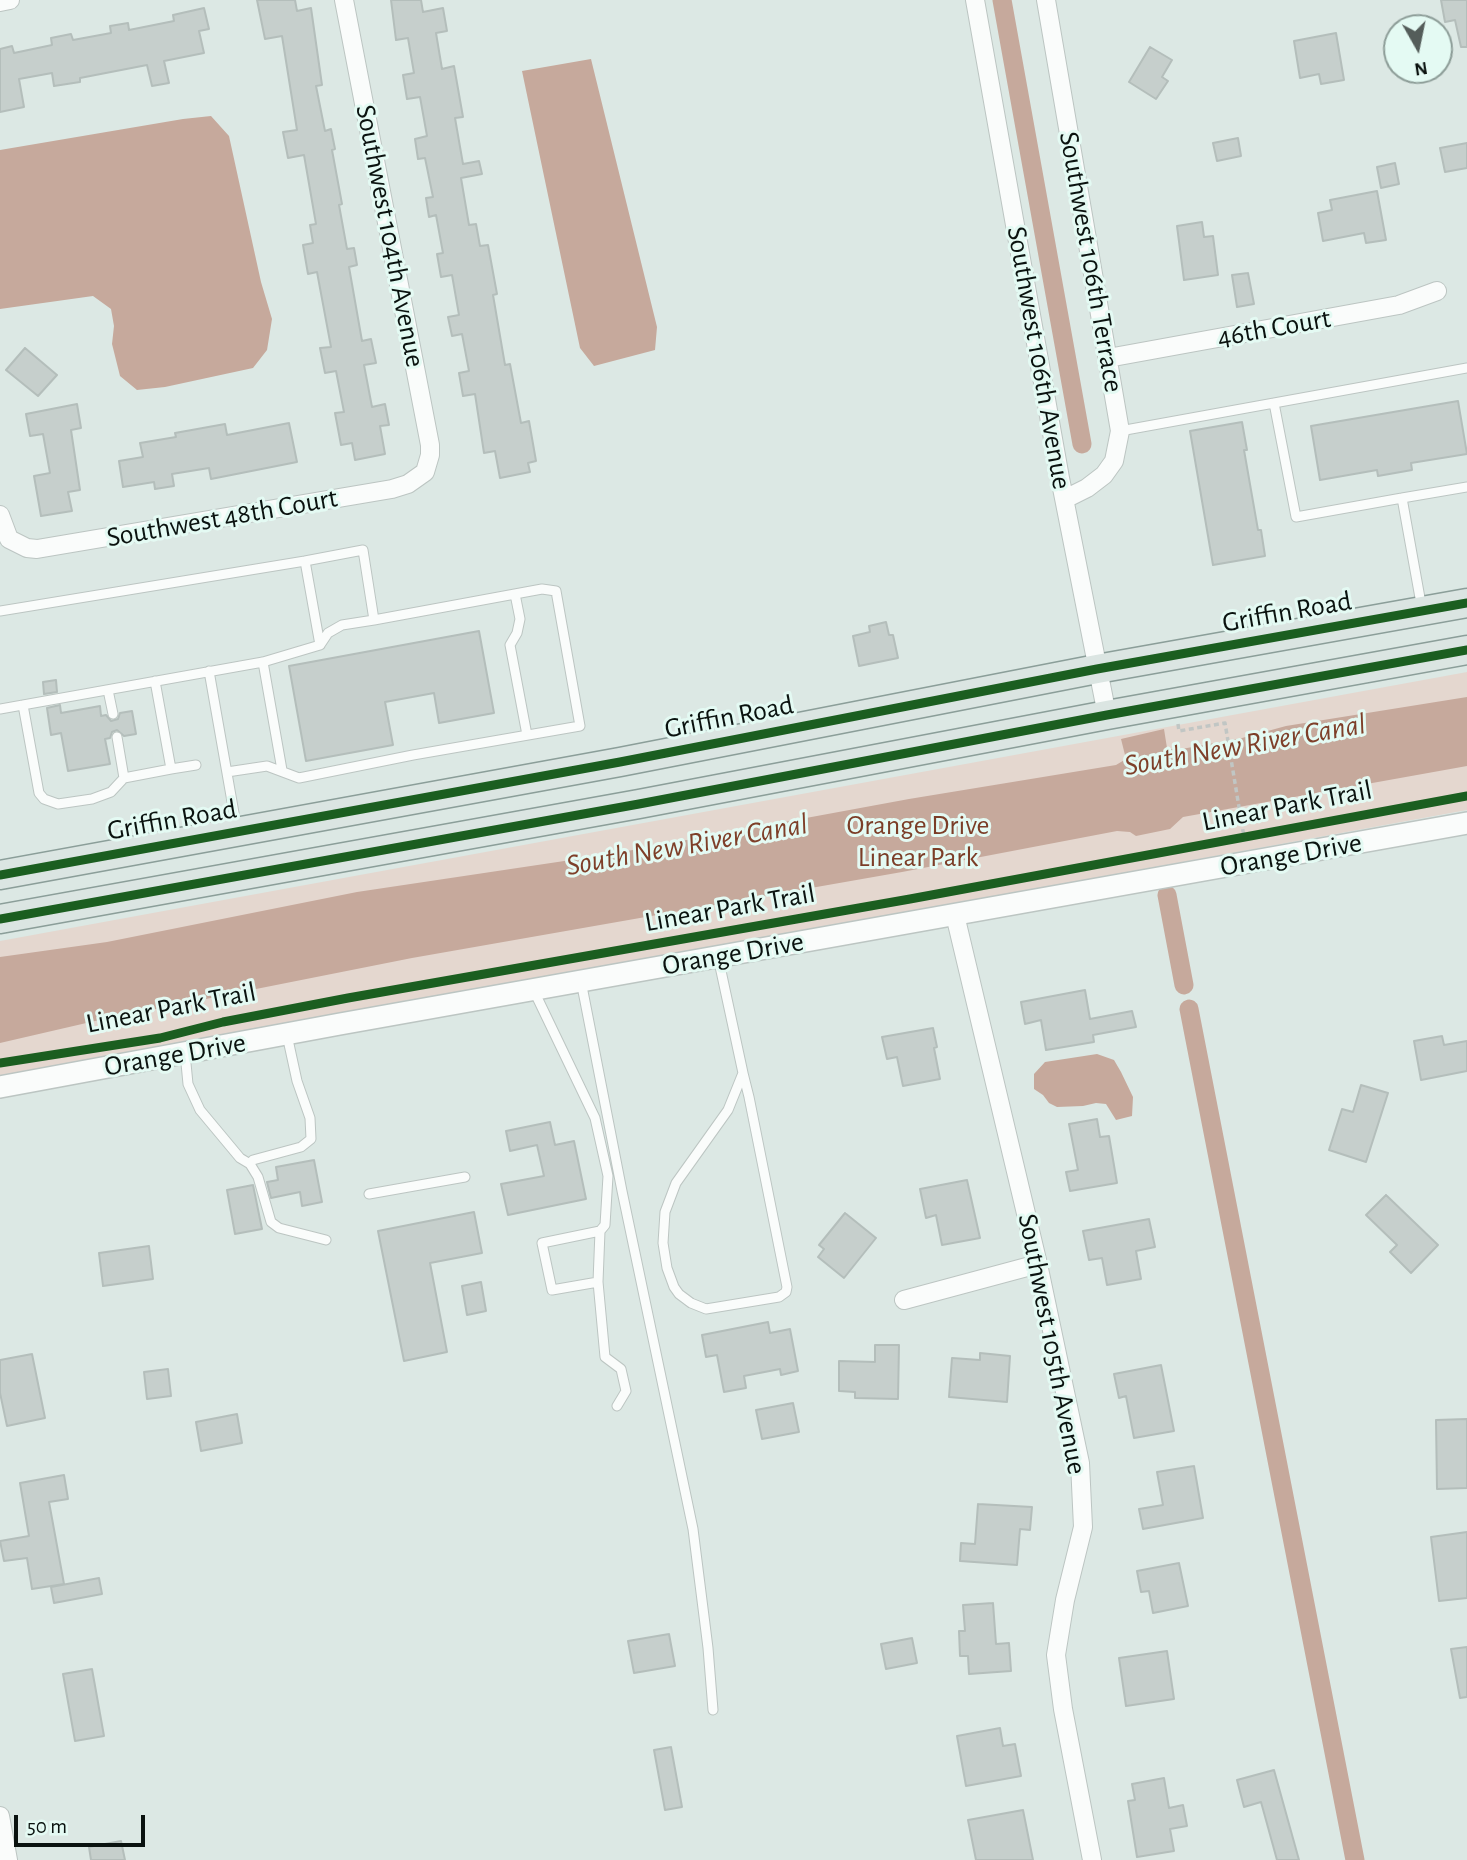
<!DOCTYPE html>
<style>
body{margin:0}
#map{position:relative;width:1467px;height:1860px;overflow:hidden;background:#dce8e4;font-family:"Alegreya Sans",sans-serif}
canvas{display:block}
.north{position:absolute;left:1383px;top:14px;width:70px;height:70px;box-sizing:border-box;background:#e4faf3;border:2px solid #8d9d98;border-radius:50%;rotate:171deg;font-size:19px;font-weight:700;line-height:28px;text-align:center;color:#0a120f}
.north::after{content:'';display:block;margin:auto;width:24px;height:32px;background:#545d5a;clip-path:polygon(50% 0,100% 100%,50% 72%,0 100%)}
.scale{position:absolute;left:14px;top:1815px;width:131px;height:32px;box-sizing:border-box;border:4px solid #0a120f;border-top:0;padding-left:9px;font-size:21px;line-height:24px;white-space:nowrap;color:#0a120f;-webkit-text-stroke:5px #e4faf3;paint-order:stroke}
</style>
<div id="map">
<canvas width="1467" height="1860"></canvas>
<div class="north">N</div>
<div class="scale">50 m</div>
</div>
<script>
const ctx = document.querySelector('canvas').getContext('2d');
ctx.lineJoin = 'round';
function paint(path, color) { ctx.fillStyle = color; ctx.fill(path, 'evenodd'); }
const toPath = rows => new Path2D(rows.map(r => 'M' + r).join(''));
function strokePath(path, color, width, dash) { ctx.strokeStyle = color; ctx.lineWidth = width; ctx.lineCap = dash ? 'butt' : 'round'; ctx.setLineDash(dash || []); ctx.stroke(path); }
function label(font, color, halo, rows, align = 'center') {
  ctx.font = font + ' "Alegreya Sans",sans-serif'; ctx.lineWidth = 6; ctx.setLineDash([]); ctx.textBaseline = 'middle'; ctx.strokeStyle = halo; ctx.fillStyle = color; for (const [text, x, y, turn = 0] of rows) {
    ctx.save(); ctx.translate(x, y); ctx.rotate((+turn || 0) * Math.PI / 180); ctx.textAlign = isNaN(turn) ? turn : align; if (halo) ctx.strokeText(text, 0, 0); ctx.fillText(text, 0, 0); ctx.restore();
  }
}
const green = toPath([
 [1467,672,1467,810,0,1078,0,941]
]);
const water = toPath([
 [591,59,657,327,655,350,594,366,580,348,522,71],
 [211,116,229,136,261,282,272,319,267,350,253,368,165,387,137,390,120,376,112,344,114,326,111,309,93,296,0,309,0,150,183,119],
 [1467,697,1467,766,1183,817,1170,829,1136,836,1130,832,1117,831,902,872,412,958,95,1021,0,1043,0,957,107,942,357,892,611,854,909,799,1116,765,1126,759,1121,739,1164,729,1167,748,1176,750,1242,738,1286,726],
 [1097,1054,1114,1060,1121,1072,1133,1097,1132,1116,1116,1120,1106,1104,1096,1103,1083,1106,1057,1107,1049,1103,1043,1095,1034,1089,1034,1074,1045,1062]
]);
const canal = toPath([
 [1002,0,1082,444],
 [1167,895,1184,985],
 [1189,1009,1355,1860]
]);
const building = toPath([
 [257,0,295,0,297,11,311,8,322,85,316,86,325,131,331,129,335,149,332,150,342,204,339,205,347,249,354,248,357,265,349,267,362,341,371,339,376,363,364,365,372,407,385,404,389,425,380,426,385,454,355,460,352,443,341,445,335,413,344,412,336,371,325,373,320,348,331,347,317,272,308,274,303,245,313,243,310,225,316,224,304,155,288,158,283,132,297,130,282,36,265,39,257,0],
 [391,0,421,0,423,12,443,8,447,31,436,33,442,69,454,66,463,117,455,118,463,164,479,161,482,174,461,178,469,225,476,224,480,246,488,245,497,294,493,295,505,365,510,364,521,423,529,421,536,461,528,463,530,472,500,478,495,451,484,453,475,394,463,396,459,373,469,371,462,334,452,336,448,317,459,315,452,275,441,277,437,254,443,253,436,215,429,217,426,198,433,197,425,158,418,159,415,139,427,136,420,97,407,99,403,75,414,73,408,38,396,40,391,0],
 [1441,0,1467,0,1467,47,1461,47,1455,20,1445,22,1441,0],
 [204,8,209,29,199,31,204,53,164,61,169,83,152,86,147,65,80,78,80,82,54,86,52,73,19,79,24,107,0,112,0,49,12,46,14,53,52,45,51,38,71,34,73,40,111,33,110,26,128,23,129,30,174,21,173,15,204,8],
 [1336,33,1344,80,1321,84,1319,74,1300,78,1294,41,1336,33],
 [1150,47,1172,60,1162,77,1168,81,1156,99,1129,82,1150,47],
 [1238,138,1241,156,1217,161,1213,143,1238,138],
 [1467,143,1467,168,1445,172,1440,148,1467,143],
 [1395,163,1399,184,1381,188,1377,167,1395,163],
 [1377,191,1386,240,1366,243,1364,233,1323,241,1318,213,1332,210,1330,200,1377,191],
 [1202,222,1204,237,1213,236,1218,275,1184,280,1177,226,1202,222],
 [1248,273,1254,304,1237,307,1232,275,1248,273],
 [25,348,57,375,38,396,6,370,25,348],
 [1458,401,1467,454,1411,463,1412,470,1378,476,1377,470,1320,480,1311,426,1458,401],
 [77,404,81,428,71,430,80,490,68,492,72,511,41,516,34,476,50,473,43,434,30,436,26,414,77,404],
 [1242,422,1247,450,1244,450,1258,530,1261,530,1265,556,1213,565,1190,431,1242,422],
 [289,423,297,462,211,479,209,468,172,474,174,486,155,489,154,482,123,487,119,461,143,457,140,443,176,437,175,433,225,424,227,435,289,423],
 [886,622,889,635,893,635,898,658,859,666,853,636,870,632,869,626,886,622],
 [479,631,494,713,439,723,434,693,385,702,393,745,306,761,289,666,479,631],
 [56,680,57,692,44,694,43,682,56,680],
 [60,705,61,713,100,706,101,716,106,715,111,721,118,719,120,713,132,711,136,734,124,736,117,730,112,732,110,738,105,739,110,764,68,771,61,733,51,735,47,708,60,705],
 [1085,990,1090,1019,1132,1011,1136,1027,1093,1035,1094,1042,1046,1050,1041,1020,1025,1024,1021,1002,1085,990],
 [933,1028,937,1047,934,1048,940,1079,903,1086,897,1057,887,1059,882,1037,933,1028],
 [1442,1036,1444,1045,1467,1041,1467,1071,1421,1080,1414,1041,1442,1036],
 [1361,1085,1388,1093,1366,1162,1329,1150,1342,1109,1353,1112,1361,1085],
 [1097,1119,1100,1137,1109,1136,1117,1183,1070,1191,1066,1172,1078,1170,1069,1124,1097,1119],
 [550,1122,555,1145,574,1141,586,1199,508,1215,501,1184,544,1176,537,1145,510,1151,506,1131,550,1122],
 [314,1160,322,1202,302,1206,300,1192,271,1198,267,1182,278,1180,276,1167,314,1160],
 [967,1180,980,1238,942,1245,936,1215,926,1218,920,1189,967,1180],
 [253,1185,262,1229,235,1234,227,1190,253,1185],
 [1386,1195,1438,1245,1411,1273,1390,1252,1397,1245,1366,1215,1386,1195],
 [474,1212,482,1253,430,1263,447,1352,404,1361,378,1231,474,1212],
 [845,1213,876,1238,844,1278,818,1257,824,1249,819,1245,845,1213],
 [1149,1219,1155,1247,1136,1251,1141,1279,1107,1285,1102,1258,1089,1260,1083,1231,1149,1219],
 [149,1246,153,1279,103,1286,99,1253,149,1246],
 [481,1282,486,1311,467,1315,462,1286,481,1282],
 [768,1322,770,1333,790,1329,798,1371,781,1375,780,1369,744,1376,746,1388,724,1392,717,1355,706,1357,702,1335,768,1322],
 [875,1345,899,1345,898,1399,855,1398,855,1392,839,1391,839,1361,875,1362,875,1345],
 [980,1353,1010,1356,1007,1402,949,1397,952,1358,980,1360,980,1353],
 [32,1354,45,1418,7,1426,0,1393,0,1360,32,1354],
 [1161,1365,1174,1431,1134,1438,1126,1396,1119,1398,1114,1374,1161,1365],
 [168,1369,171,1396,147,1399,144,1372,168,1369],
 [793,1403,799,1432,762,1439,756,1410,793,1403],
 [237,1414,242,1443,201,1451,196,1422,237,1414],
 [1467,1419,1467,1488,1437,1489,1436,1420,1467,1419],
 [1194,1466,1203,1518,1143,1529,1139,1509,1163,1505,1157,1472,1194,1466],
 [64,1475,68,1499,49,1502,64,1584,32,1589,27,1558,4,1561,0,1541,29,1536,20,1483,64,1475],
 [978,1504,1032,1507,1030,1530,1020,1529,1017,1565,960,1561,961,1543,975,1544,978,1504],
 [1467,1532,1467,1598,1439,1601,1431,1537,1467,1532],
 [1179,1563,1188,1606,1153,1613,1149,1591,1141,1592,1137,1571,1179,1563],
 [99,1578,102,1594,54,1603,51,1587,99,1578],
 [993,1603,996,1644,1009,1643,1011,1671,969,1674,968,1656,960,1656,959,1631,965,1631,963,1605,993,1603],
 [669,1634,675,1666,634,1673,628,1641,669,1634],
 [912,1638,917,1663,886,1669,881,1644,912,1638],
 [1467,1647,1467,1697,1460,1698,1451,1649,1467,1647],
 [1167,1651,1174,1699,1126,1706,1119,1658,1167,1651],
 [92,1669,104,1736,75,1741,63,1674,92,1669],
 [1000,1728,1003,1746,1015,1744,1021,1776,966,1786,957,1736,1000,1728],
 [671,1747,682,1807,665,1810,654,1750,671,1747],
 [1274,1770,1299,1860,1277,1860,1261,1802,1244,1807,1237,1780,1274,1770],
 [1164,1778,1169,1808,1183,1805,1187,1826,1170,1829,1174,1851,1137,1857,1128,1801,1135,1800,1132,1784,1164,1778],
 [1023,1810,1033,1860,976,1860,968,1820,1023,1810],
 [121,1841,125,1860,91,1860,89,1847,121,1841]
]);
const path = toPath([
 [1178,724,1179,731,1225,723,1244,837]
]);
const service = toPath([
 [1274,403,1296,517,1402,498],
 [1120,431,1467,368],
 [305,561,363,550,374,620,342,625,328,633,320,645],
 [515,594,520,619,517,633,510,645,527,735],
 [1422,609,1402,498,1467,487],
 [0,611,305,561,320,645,263,662,0,709],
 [263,662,282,770],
 [209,671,237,830],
 [108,690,113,714],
 [23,705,39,793,44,799,58,804,92,799,111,792,124,778,171,769,155,681],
 [117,737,124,778],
 [171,769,196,765],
 [227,772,267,766,299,778,413,755,580,726,556,591,542,589,374,620],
 [718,957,743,1073,749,1097,787,1287,786,1292,779,1297,706,1309,691,1303,679,1294,674,1287,667,1268,663,1243,665,1212,676,1183,728,1110,743,1073],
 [581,981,622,1191,693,1529,708,1648,713,1710],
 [534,991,595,1118,608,1176,605,1225,600,1231,542,1243,552,1290,598,1282,600,1231],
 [287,1035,297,1081,310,1118,311,1139,301,1147,253,1160,250,1164,258,1177,271,1222,279,1228,326,1240],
 [185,1053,188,1084,200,1110,240,1158,250,1164],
 [369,1194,465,1177],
 [598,1282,605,1357,621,1369,626,1391,617,1406]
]);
const minor = toPath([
 [975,0,1060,478,1107,715],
 [1046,0,1120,431,1114,461,1104,475,1087,488,1065,499],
 [0,2,10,0],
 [1108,358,1399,305,1437,291],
 [0,515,9,539,27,548,37,549,392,489,408,484,425,472,430,455,430,445,344,0],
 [955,915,1038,1264,1080,1463,1083,1527,1065,1600,1056,1655,1063,1709,1092,1860],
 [904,1300,1038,1264],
 [0,1816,8,1860]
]);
const tertiary = toPath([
 [0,1087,340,1024,1467,823]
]);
const primary = toPath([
 [0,875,620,762,1097,669,1467,603],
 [0,919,639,804,1107,715,1467,650]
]);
const cycleway = toPath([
 [0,875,620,762,1097,669,1467,603],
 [0,919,639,804,1107,715,1467,650],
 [0,1063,160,1038,223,1022,348,998,910,899,1467,796]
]);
const streetNames = [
 ["Southwest 104th Avenue",390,236,79],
 ["Southwest 106th Terrace",1091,262,80],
 ["46th Court",1274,328,-10],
 ["Southwest 106th Avenue",1039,358,80],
 ["Southwest 48th Court",222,518,-10],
 ["Griffin Road",1287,612,-10],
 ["Griffin Road",729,717,-11],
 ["Linear Park Trail",1287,806,-11],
 ["Griffin Road",172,820,-10],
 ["Orange Drive",1291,855,-10],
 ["Linear Park Trail",730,908,-10],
 ["Orange Drive",733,954,-10],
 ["Linear Park Trail",171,1008,-11],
 ["Orange Drive",175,1055,-10],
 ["Southwest 105th Avenue",1052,1344,79]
];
const parkNames = [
 ["Orange Drive",918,826],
 ["Linear Park",918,858]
];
const waterNames = [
 ["South New River Canal",1245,745,-10],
 ["South New River Canal",687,845,-10]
];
paint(green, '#e4d7cf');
paint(water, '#c6a99c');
strokePath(canal, '#c6a99c', 19);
paint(building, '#c6cfcc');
strokePath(building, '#b4bebb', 2);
strokePath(service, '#bcc5c2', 11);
strokePath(minor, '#bcc5c2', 20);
strokePath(tertiary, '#bcc5c2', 24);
strokePath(primary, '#8b9e99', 31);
strokePath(path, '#c1c6c4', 3.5, [5, 3.5]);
strokePath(service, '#fafcfb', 9);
strokePath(minor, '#fafcfb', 18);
strokePath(tertiary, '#fafcfb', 21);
strokePath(primary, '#dbe5e2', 28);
strokePath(cycleway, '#1b5e20', 9);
label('28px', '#0a120f', '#e4faf3', streetNames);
label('28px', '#7b3d27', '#e4faf3', parkNames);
label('italic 30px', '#7e3f29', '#e4faf3', waterNames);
</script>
